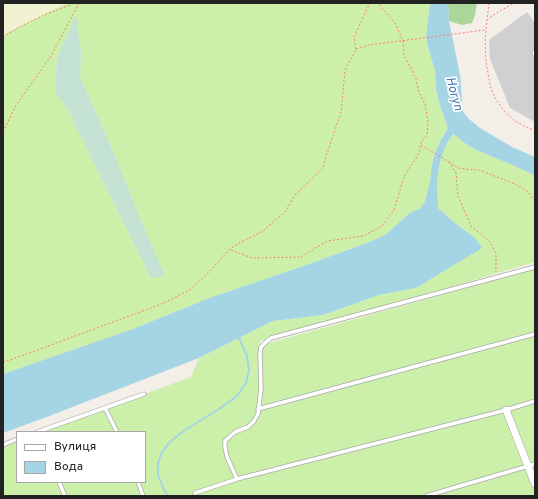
<!DOCTYPE html>
<meta charset="utf-8">
<style>
body{margin:0}
#map{position:relative;width:538px;height:499px;overflow:hidden;background:#f3efe8;font-family:Overpass,sans-serif}
canvas{display:block}
.frame{position:absolute;inset:0;border:4px solid #222;pointer-events:none}
.legend{position:absolute;left:16px;top:431px;width:130px;height:52px;box-sizing:border-box;background:#fff;border:1px solid #a7a7a7;margin:0;padding:5px 7px;list-style:none;font-size:12px;color:#222}
.legend li{display:flex;align-items:center;gap:8px;height:20px}
.legend b{width:20px;border:1px solid #a7a7a7}
</style>
<div id="map">
<canvas width="538" height="499"></canvas>
<div class="frame"></div>
<ul class="legend">
<li><b style="height:5px;background:#fff"></b>Вулиця</li>
<li><b style="height:11px;background:#a5d5e4"></b>Вода</li>
</ul>
</div>
<script>
const ctx = document.querySelector('canvas').getContext('2d');
ctx.lineJoin = 'round';
function paint(path, color) { ctx.fillStyle = color; ctx.fill(path, 'evenodd'); }
const toPath = rows => new Path2D(rows.map(r => 'M' + r).join(''));
function strokePath(path, color, width, dash) { ctx.strokeStyle = color; ctx.lineWidth = width; ctx.lineCap = dash ? 'butt' : 'round'; ctx.setLineDash(dash || []); ctx.stroke(path); }
function label(font, color, halo, rows, align = 'center') {
  ctx.font = font + ' Overpass,sans-serif'; ctx.lineWidth = 3.5; ctx.setLineDash([]); ctx.textBaseline = 'middle'; ctx.strokeStyle = halo; ctx.fillStyle = color; for (const [text, x, y, turn = 0] of rows) {
    ctx.save(); ctx.translate(x, y); ctx.rotate((+turn || 0) * Math.PI / 180); ctx.textAlign = isNaN(turn) ? turn : align; if (halo) ctx.strokeText(text, 0, 0); ctx.fillText(text, 0, 0); ctx.restore();
  }
}
const religious = toPath([
 [527,12,535,23,535,122,510,108,490,59,489,40]
]);
const farmland = toPath([
 [3,3,67,3,3,35]
]);
const grass = toPath([
 [67,3,430,3,426,36,428,47,435,71,436,89,439,102,448,128,441,140,436,150,432,164,430,182,425,201,420,209,411,212,385,235,367,243,295,269,212,297,134,329,3,374,3,35],
 [76,16,81,51,80,77,116,158,142,223,162,270,150,278,147,270,67,108,55,92,57,57],
 [453,134,466,144,474,149,526,171,535,176,535,262,417,297,270,337,261,341,258,346,535,269,535,496,3,496,3,446,17,441,17,482,145,482,145,432,41,432,191,377,199,358,273,321,323,315,379,295,416,288,481,248,475,238,455,223,438,208,437,183,439,166,443,153,447,143]
]);
const forest = toPath([
 [448,3,477,3,475,15,472,23,462,25,449,21]
]);
const wetland = toPath([
 [76,15,81,51,80,77,116,158,142,223,165,276,150,278,147,270,67,108,55,92,57,57]
]);
const water = toPath([
 [430,3,448,3,449,21,460,75,462,100,462,105,463,112,469,119,480,128,512,147,535,157,535,176,526,171,474,149,466,144,453,134,447,143,443,153,439,166,437,183,438,208,455,223,475,238,482,248,416,288,379,295,323,315,273,321,199,358,44,418,3,433,3,374,133,329,212,297,295,269,367,243,385,235,411,212,420,209,425,201,430,182,432,164,436,150,441,140,448,128,447,126,439,102,436,89,435,71,428,47,426,36]
]);
const stream = toPath([
 [168,496,164,490,158,475,158,463,162,452,170,442,182,432,219,409,237,396,246,383,249,370,247,356,238,336]
]);
const path = toPath([
 [489,3,485,39,486,61,490,85,495,98,505,112,515,121,528,128,535,130],
 [487,20,495,14,514,3],
 [3,37,21,26,44,15,70,5,73,3],
 [356,49,369,45,485,30],
 [3,132,15,107,51,56,79,3],
 [421,145,459,168,466,169,479,170,484,172,515,184,527,191,535,201],
 [449,162,456,173,458,196,471,226,482,235,490,242,496,254,496,272],
 [231,250,252,258,301,257,327,241,363,236,381,227,394,210,404,177,416,158,419,153,421,142,427,135,428,123,425,104,419,92,416,79,404,55,403,41,395,23,378,3],
 [3,362,13,359,159,305,172,299,191,289,206,275,230,249,239,243,263,231,285,212,296,194,322,169,341,112,345,70,356,50,354,37,370,3]
]);
const lane = toPath([
 [534,54,535,51],
 [105,408,117,432],
 [258,409,535,334],
 [37,432,144,394],
 [3,445,17,439],
 [237,479,227,457,225,447,225,441,235,432,248,427,254,421,258,414,261,389,260,353,261,347,267,341,271,338,535,267],
 [59,482,65,496],
 [138,482,143,496],
 [195,493,237,479,506,410,535,401],
 [426,496,535,464]
]);
const street = toPath([
 [506,410,535,484]
]);
const waterNames = [
 ["Horyn",453,94,75]
];
paint(religious, '#d0d0d0');
paint(farmland, '#f0f2d2');
paint(grass, '#ccf0aa');
paint(forest, '#aad699');
paint(wetland, '#c3e2d4');
paint(water, '#a5d5e4');
strokePath(stream, '#a5d5e4', 2);
strokePath(lane, '#a9a9a9', 5);
strokePath(street, '#a9a9a9', 8);
strokePath(path, '#ff7c6c', 1, [2, 2]);
strokePath(lane, '#fff', 3.5);
strokePath(street, '#fff', 7);
label('italic 13px', '#407ab3', '#fff', waterNames);
</script>
